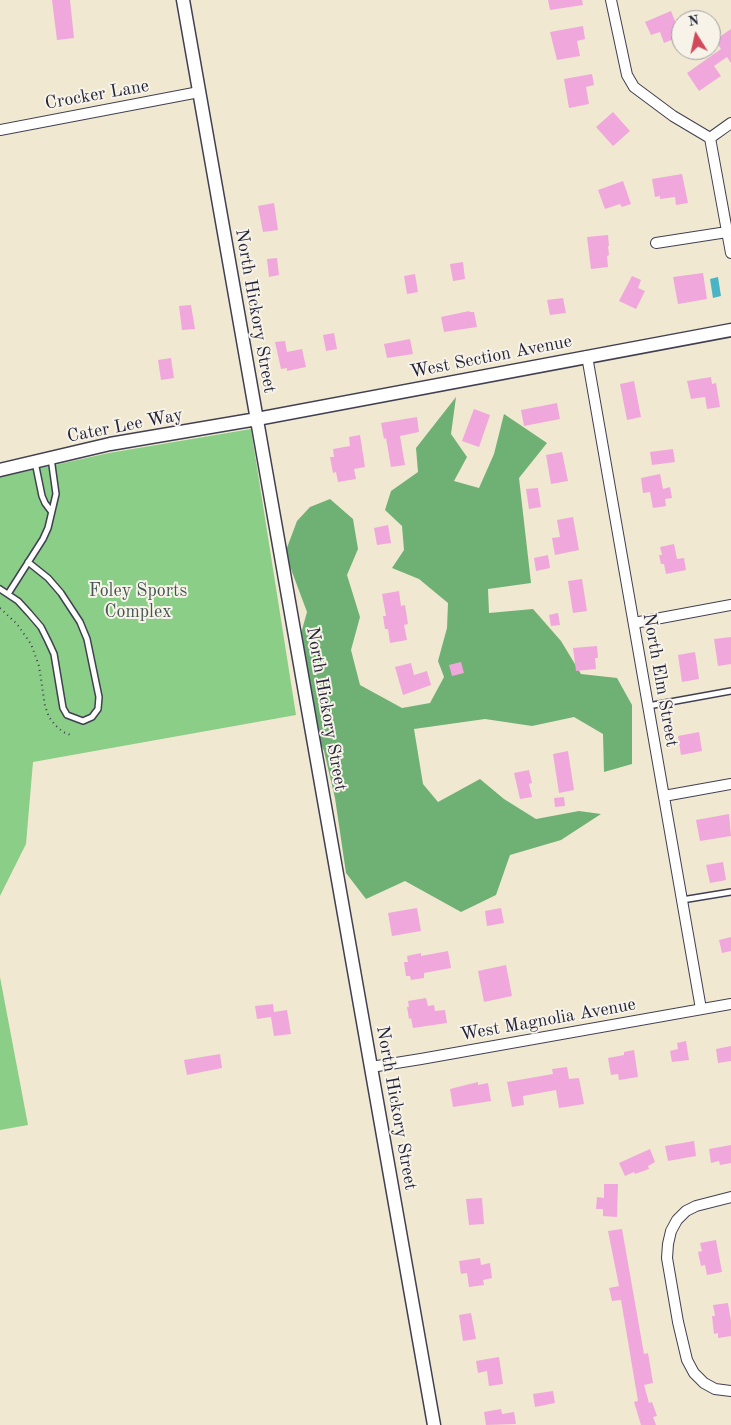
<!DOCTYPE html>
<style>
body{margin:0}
#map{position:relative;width:731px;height:1425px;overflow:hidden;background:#f1e8d1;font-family:"Old Standard TT",serif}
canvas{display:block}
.north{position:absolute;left:671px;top:10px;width:50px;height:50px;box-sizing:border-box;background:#f7f3e8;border:1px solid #a29fa3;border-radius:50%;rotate:350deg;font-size:14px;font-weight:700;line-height:20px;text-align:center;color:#22223b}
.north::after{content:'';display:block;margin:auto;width:18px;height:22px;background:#d1495b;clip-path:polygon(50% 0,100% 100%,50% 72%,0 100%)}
</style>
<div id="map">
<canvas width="731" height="1425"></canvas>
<div class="north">N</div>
</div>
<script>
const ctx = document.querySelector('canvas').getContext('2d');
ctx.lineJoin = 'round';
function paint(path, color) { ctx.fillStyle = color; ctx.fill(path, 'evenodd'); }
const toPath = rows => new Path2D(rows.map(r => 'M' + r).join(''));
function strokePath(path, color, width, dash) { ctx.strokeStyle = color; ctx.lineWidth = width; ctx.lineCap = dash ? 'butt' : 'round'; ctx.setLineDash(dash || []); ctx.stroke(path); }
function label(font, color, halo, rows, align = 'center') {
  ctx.font = font + ' "Old Standard TT",serif'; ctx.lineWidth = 4; ctx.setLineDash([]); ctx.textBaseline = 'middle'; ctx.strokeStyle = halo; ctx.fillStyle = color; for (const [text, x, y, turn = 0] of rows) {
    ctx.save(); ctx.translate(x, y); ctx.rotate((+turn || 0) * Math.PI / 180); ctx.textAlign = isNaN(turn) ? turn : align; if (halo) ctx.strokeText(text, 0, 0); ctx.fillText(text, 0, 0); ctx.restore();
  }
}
const green = toPath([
 [251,429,296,715,33,762,26,844,0,896,0,477,109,453],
 [0,977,28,1125,0,1130]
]);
const forest = toPath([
 [456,397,451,434,467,457,454,481,479,488,494,454,504,414,547,443,519,478,531,583,488,589,489,613,533,609,561,641,581,674,617,678,632,705,632,764,604,772,603,734,574,717,532,726,485,719,414,729,423,784,438,802,480,779,504,799,536,819,579,811,601,814,561,840,510,855,496,895,461,912,405,881,366,899,346,873,335,798,324,751,300,697,300,637,307,612,285,553,297,521,310,507,330,499,353,519,358,549,347,575,360,617,351,650,360,685,402,708,430,703,444,677,438,661,447,628,448,603,419,579,392,568,404,550,402,526,385,510,391,491,418,472,416,448]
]);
const water = toPath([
 [718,277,721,296,713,298,710,279]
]);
const building = toPath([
 [52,0,70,0,74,38,57,40],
 [548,0,582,0,583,5,550,10],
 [671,11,681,36,664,43,660,32,651,35,645,22],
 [583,26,585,39,577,41,580,56,557,60,550,32],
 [731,29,731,63,727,57,714,66,721,76,699,91,687,73,721,49,715,40],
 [592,74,594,85,586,87,589,104,569,108,564,79],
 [613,112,630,131,613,146,596,127],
 [682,174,688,203,676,205,675,197,660,199,660,196,655,197,652,179],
 [623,181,631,204,622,207,620,204,605,209,598,190],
 [274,203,278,230,263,232,258,206],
 [608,235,609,246,608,246,609,255,607,256,608,267,591,269,587,237],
 [277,258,279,275,269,277,267,259],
 [463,262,465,279,453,281,450,264],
 [703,273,707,299,678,304,673,277],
 [415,274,418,292,407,294,404,276],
 [632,276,641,280,638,288,645,291,636,309,619,301],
 [563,298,566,313,550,315,547,300],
 [191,305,195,329,182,330,179,306],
 [469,311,470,312,474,312,477,327,444,332,441,317],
 [334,333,337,349,326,351,323,335],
 [410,339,413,354,387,358,384,344],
 [285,341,287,352,302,349,306,367,287,371,287,368,281,369,275,342],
 [171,358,174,378,161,380,158,360],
 [711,377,712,384,716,383,720,407,707,409,705,397,691,399,687,381],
 [634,381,641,417,627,420,620,384],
 [557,403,560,419,524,426,521,410],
 [474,409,490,415,479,447,462,441],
 [417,417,419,432,400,436,405,465,391,467,386,438,384,439,381,423],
 [360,435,365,467,354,469,356,479,338,482,336,472,333,473,330,457,334,457,333,449,350,446,349,437],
 [673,449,675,462,652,465,650,452],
 [562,452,568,481,551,484,546,455],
 [660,474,663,489,670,487,672,498,665,499,666,506,653,508,650,492,643,493,641,478],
 [538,488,541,507,529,509,526,489],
 [573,517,579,550,555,555,552,538,560,537,557,520],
 [388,525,391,543,377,545,374,528],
 [674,544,677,559,684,558,686,570,666,574,664,564,661,564,659,555,662,555,660,547],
 [548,555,550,568,536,571,534,558],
 [582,579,587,611,573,613,568,581],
 [399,591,401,606,405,605,408,624,404,625,407,640,390,643,388,629,385,629,383,616,386,616,382,594],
 [558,613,560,625,551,626,549,615],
 [731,637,731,664,718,666,714,639],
 [597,646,598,658,595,658,596,669,576,671,573,648],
 [695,652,699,679,682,682,678,655],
 [461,662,464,673,452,676,449,665],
 [411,663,414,675,427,671,431,685,403,695,395,667],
 [699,732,702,751,681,755,678,736],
 [568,751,574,790,559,793,553,754],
 [529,770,532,783,529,784,532,797,520,799,514,773],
 [564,797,565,806,555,807,554,798],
 [729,814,731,836,700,841,696,820],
 [723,862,726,880,710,883,706,865],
 [417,908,421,931,392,936,388,913],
 [501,908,504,923,487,926,485,911],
 [731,937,731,951,722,953,719,940],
 [448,951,451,968,424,973,424,978,411,980,410,976,406,976,404,962,408,962,407,956,421,953,421,956],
 [506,965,512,996,484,1002,478,971],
 [426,998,428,1006,434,1005,435,1011,445,1010,447,1023,413,1028,411,1018,409,1019,407,1007,409,1007,408,1001],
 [273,1004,274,1012,287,1010,291,1034,274,1036,271,1017,257,1019,255,1006],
 [686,1041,689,1060,672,1062,670,1051,678,1049,677,1043],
 [731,1046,731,1061,718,1063,716,1049],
 [634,1050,638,1077,619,1080,618,1074,611,1075,608,1058,624,1055,624,1052],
 [220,1054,222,1068,187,1075,184,1060],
 [567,1067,569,1079,579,1078,584,1104,559,1108,556,1090,523,1096,524,1105,512,1107,507,1082,553,1074,552,1069],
 [478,1082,478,1085,488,1083,491,1101,453,1107,450,1089],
 [694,1141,696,1156,668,1161,665,1146],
 [731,1145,731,1163,720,1165,719,1161,711,1163,709,1149],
 [650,1149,655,1162,648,1166,649,1169,635,1174,634,1172,625,1176,619,1163],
 [604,1184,618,1184,617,1217,603,1216,603,1209,596,1209,597,1197,604,1198],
 [482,1198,484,1224,469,1225,466,1199],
 [622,1229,644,1354,648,1353,653,1383,644,1385,649,1403,652,1402,657,1416,653,1417,656,1425,641,1425,634,1402,638,1401,621,1300,612,1301,609,1288,619,1286,608,1231],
 [716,1240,722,1272,707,1275,705,1265,701,1266,698,1252,702,1251,700,1243],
 [480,1258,481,1265,490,1263,492,1278,483,1280,484,1285,469,1287,467,1273,461,1274,459,1261],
 [728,1303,731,1321,731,1336,718,1338,718,1333,714,1334,712,1316,715,1316,713,1305],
 [471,1313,476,1339,463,1341,459,1315],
 [499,1357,503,1384,489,1386,487,1371,478,1373,476,1361],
 [553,1391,555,1403,535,1407,533,1394],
 [501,1409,502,1414,514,1412,516,1424,486,1425,484,1412]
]);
const path = toPath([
 [0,608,17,624,31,644,39,666,45,706,49,717,55,725,63,732,73,736]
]);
const service = toPath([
 [35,462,42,496,45,503,51,511],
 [0,589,18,601,29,613,41,627,48,641,54,654,63,708,67,715,83,721,92,717,98,709,99,697,87,639,80,622,61,593,48,578,28,562],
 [8,594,43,539,48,528,56,494,51,458],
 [648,706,731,691],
 [682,900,731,892]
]);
const minor = toPath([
 [611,0,627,75,634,87,673,116,710,138,731,253],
 [0,130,199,92],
 [710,138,731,123],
 [656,243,727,232],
 [587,356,701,1009],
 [634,623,731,605],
 [664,796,731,784],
 [371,1067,421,1059,731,1004],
 [731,1197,696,1206,686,1211,677,1220,671,1231,668,1244,667,1258,678,1322,687,1360,694,1373,704,1383,715,1389,731,1391]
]);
const tertiary = toPath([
 [183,0,434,1425],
 [0,470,110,444,257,419,731,330]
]);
const streetNames = [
 ["Crocker Lane",97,95,-10],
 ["North Hickory Street",255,311,80],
 ["West Section Avenue",491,357,-11],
 ["Cater Lee Way",125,426,-11],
 ["North Elm Street",660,680,80],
 ["North Hickory Street",326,709,80],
 ["West Magnolia Avenue",548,1020,-10],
 ["North Hickory Street",396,1108,80]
];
const parkNames = [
 ["Foley Sports",138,591],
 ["Complex",138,612]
];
paint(green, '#8ace87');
paint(forest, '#6fb174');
paint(water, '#49b4c6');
paint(building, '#f0a7dc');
strokePath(service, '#414052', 8);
strokePath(minor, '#414052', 12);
strokePath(tertiary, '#414052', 15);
strokePath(path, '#414052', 2, [1, 4]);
strokePath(service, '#fff', 5);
strokePath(minor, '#fff', 10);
strokePath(tertiary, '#fff', 12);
label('18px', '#22223b', '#f7f3e8', streetNames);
label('18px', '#415652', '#f7f3e8', parkNames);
</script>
